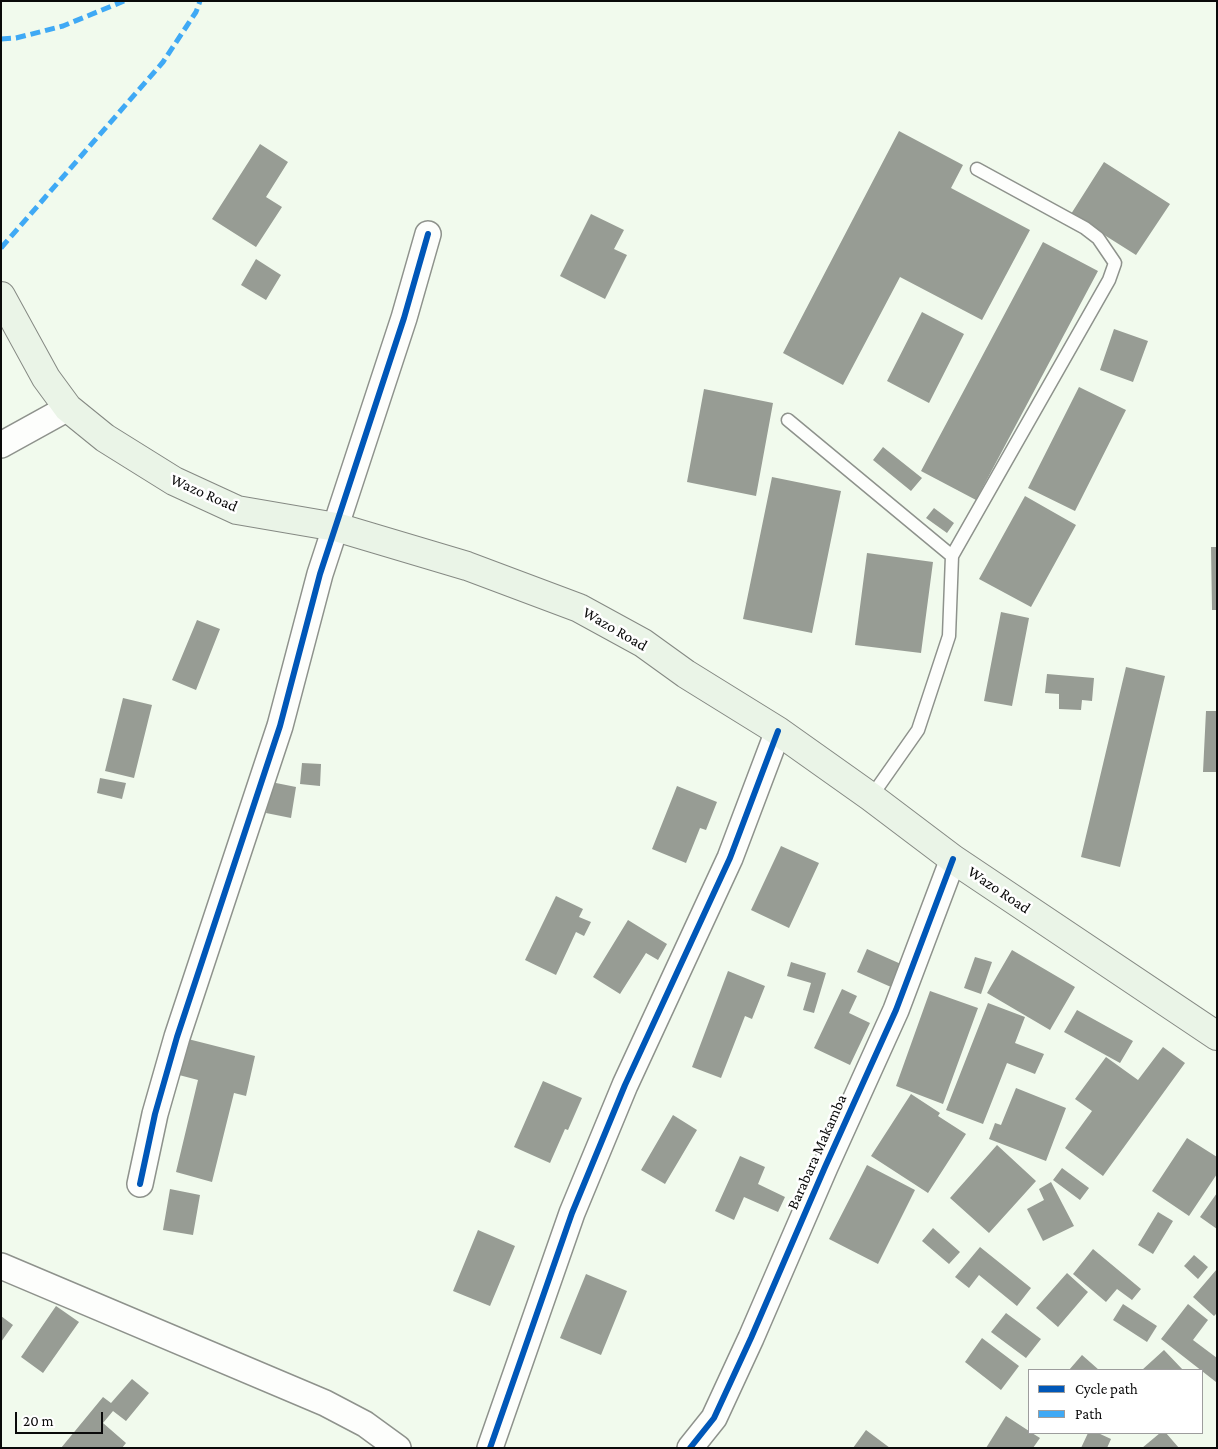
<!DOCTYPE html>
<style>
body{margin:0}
#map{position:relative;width:1218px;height:1449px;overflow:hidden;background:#f1faed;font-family:"Crimson Pro",serif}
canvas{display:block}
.frame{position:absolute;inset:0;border:2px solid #0a0a0a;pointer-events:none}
.legend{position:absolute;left:1028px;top:1369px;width:175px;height:65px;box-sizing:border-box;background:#fff;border:1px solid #9d9d9d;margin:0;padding:6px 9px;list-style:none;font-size:15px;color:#0a0a0a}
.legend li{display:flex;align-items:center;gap:10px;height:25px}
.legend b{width:25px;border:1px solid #9d9d9d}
.scale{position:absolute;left:15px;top:1412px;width:88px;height:22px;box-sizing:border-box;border:2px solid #0a0a0a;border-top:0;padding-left:6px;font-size:15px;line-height:18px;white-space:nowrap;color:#0a0a0a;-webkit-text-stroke:4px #fff;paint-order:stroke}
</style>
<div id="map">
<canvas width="1218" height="1449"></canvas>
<div class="frame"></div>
<ul class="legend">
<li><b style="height:6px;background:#0057b8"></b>Cycle path</li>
<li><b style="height:6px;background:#3fa9f5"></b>Path</li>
</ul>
<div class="scale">20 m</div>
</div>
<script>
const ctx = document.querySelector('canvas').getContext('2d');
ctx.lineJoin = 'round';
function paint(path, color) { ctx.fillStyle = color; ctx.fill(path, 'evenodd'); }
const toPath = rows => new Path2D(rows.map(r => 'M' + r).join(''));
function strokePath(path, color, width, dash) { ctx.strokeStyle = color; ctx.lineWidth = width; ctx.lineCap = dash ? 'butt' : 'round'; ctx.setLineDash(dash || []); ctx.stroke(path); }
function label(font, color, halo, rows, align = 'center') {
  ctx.font = font + ' "Crimson Pro",serif'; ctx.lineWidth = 5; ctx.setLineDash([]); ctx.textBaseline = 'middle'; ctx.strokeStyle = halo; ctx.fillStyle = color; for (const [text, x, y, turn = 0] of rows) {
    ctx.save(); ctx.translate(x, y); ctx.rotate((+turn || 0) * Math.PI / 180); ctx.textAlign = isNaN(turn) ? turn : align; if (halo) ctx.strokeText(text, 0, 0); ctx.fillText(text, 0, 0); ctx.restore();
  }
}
const building = toPath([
 [899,131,963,165,951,188,1030,230,982,320,900,277,843,385,783,353],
 [260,144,288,162,266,197,282,207,256,247,212,219],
 [1104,162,1170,204,1136,255,1071,214],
 [591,214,624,230,614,249,627,255,605,299,560,276],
 [1043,242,1098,271,976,500,921,471],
 [256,259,281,275,266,300,241,285],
 [922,312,964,334,929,403,887,381],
 [1114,329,1148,341,1133,382,1100,370],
 [1079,387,1126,410,1075,511,1028,488],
 [704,389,773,403,756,496,687,482],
 [883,447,922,478,911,491,873,460],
 [772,477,841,491,812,633,743,619],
 [1025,496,1076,525,1031,607,979,579],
 [934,508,954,523,947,533,926,518],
 [1211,547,1217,547,1217,610,1212,610],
 [867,553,933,562,921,653,855,645],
 [1001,612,1029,618,1012,706,984,701],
 [197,620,220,629,196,690,172,680],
 [1126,667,1165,676,1120,867,1081,857],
 [1047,674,1094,678,1092,701,1082,700,1081,710,1059,709,1059,694,1045,693],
 [123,698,152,705,134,778,105,771],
 [1206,711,1217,711,1217,772,1203,772],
 [302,763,321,764,320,786,300,784],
 [100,778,126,783,122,799,97,793],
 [271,782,296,787,291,818,266,813],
 [677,786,717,802,706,830,700,828,686,863,652,849],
 [781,846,819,863,789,928,751,910],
 [556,896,583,909,579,917,591,922,584,936,576,932,556,975,525,960],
 [628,920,667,944,658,960,646,953,620,994,593,977],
 [867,949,901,964,891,987,857,972],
 [1012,950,1075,987,1050,1030,987,993],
 [975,957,992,962,981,994,964,988],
 [791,962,826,973,814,1013,803,1010,811,983,787,976],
 [728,971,765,986,752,1019,745,1016,721,1078,692,1067],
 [842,989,857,996,849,1013,870,1023,850,1065,814,1048],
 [930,991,978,1008,943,1104,896,1086],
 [988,1003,1025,1017,1015,1043,1044,1054,1035,1074,1007,1063,983,1124,946,1110],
 [1077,1010,1133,1041,1120,1063,1064,1032],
 [188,1039,255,1056,246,1096,234,1093,212,1182,176,1172,198,1080,179,1075],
 [1163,1047,1185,1063,1103,1176,1065,1148,1092,1111,1075,1099,1106,1057,1138,1080],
 [543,1081,582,1098,568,1130,565,1129,550,1163,514,1147],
 [1016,1088,1066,1108,1046,1161,989,1139,995,1123,1001,1125],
 [911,1094,940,1113,938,1116,966,1134,928,1193,871,1156],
 [673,1115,697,1130,665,1184,641,1170],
 [1187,1138,1217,1157,1217,1174,1189,1216,1152,1191],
 [997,1145,1036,1181,989,1233,950,1198],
 [740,1156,765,1167,758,1184,785,1197,778,1212,744,1197,734,1220,715,1211],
 [867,1165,915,1190,878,1264,829,1239],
 [1062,1168,1089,1188,1080,1200,1053,1180],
 [1051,1182,1074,1226,1043,1241,1027,1209,1044,1200,1039,1189],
 [170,1189,200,1195,193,1235,163,1230],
 [1217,1193,1217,1229,1200,1217],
 [1158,1212,1173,1221,1153,1254,1138,1245],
 [933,1228,960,1252,949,1264,922,1241],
 [478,1230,515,1246,490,1306,453,1291],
 [980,1247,1031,1288,1017,1306,979,1275,969,1288,955,1277],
 [1093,1249,1141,1289,1132,1300,1117,1289,1106,1302,1073,1274],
 [1194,1255,1208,1267,1198,1279,1184,1266],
 [1217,1269,1217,1313,1214,1316,1193,1297],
 [1067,1273,1088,1292,1058,1327,1036,1308],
 [586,1274,627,1291,601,1355,560,1338],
 [1123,1304,1157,1326,1147,1342,1113,1320],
 [1188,1304,1208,1320,1193,1340,1217,1358,1216,1382,1161,1339],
 [56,1306,79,1322,43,1373,21,1357],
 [1006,1313,1041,1339,1026,1358,991,1332],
 [1,1316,13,1325,1,1342],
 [982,1338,1019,1366,1001,1390,965,1362],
 [1164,1350,1183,1370,1142,1370],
 [1082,1355,1099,1370,1069,1370],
 [132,1379,149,1393,126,1421,113,1411,103,1423,126,1443,122,1448,61,1448,103,1397,111,1403],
 [1006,1416,1029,1431,1029,1433,1032,1433,1040,1438,1033,1448,986,1448],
 [866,1430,890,1448,853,1448],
 [1088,1433,1098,1433,1111,1439,1107,1448,1081,1448],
 [1160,1433,1166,1433,1179,1448,1142,1448]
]);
const service = toPath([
 [788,420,952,556],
 [871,797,918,730,949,636,952,556,1109,280,1115,263,1098,238,1085,228,977,169]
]);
const minor = toPath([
 [1,445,68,408],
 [140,1184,155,1114,177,1037,280,726,320,574,404,318,428,234],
 [1,1266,325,1403,365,1424,398,1448],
 [490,1448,572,1213,625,1085,730,858,778,731],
 [690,1448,714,1418,751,1338,825,1167,896,1010,953,859]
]);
const secondary = toPath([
 [1,296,46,378,68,408,105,438,174,481,237,510,336,527,467,566,579,608,643,643,686,674,778,731,871,797,953,859,1217,1036]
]);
const quiet = toPath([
 [1,39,16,38,63,26,124,1],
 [1,248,163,62,196,12,200,1]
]);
const cycleway = toPath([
 [140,1184,155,1114,177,1037,280,726,320,574,404,318,428,234],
 [490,1448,572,1213,625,1085,730,858,778,731],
 [690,1448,714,1418,751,1338,825,1167,896,1010,953,859]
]);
const streetNames = [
 ["Wazo Road",204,493,24],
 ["Wazo Road",615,629,30],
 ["Wazo Road",999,890,34],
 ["Barabara Makamba",817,1152,-66]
];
paint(building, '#979c94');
strokePath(service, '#8e928c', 15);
strokePath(minor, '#8e928c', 28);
strokePath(secondary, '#858983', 30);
strokePath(service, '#fdfefc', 12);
strokePath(minor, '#fdfefc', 25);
strokePath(secondary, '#eaf4e7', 28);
strokePath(quiet, '#3fa9f5', 5, [10, 5]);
strokePath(cycleway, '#0057b8', 6);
label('16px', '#0a0a0a', '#fff', streetNames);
</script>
